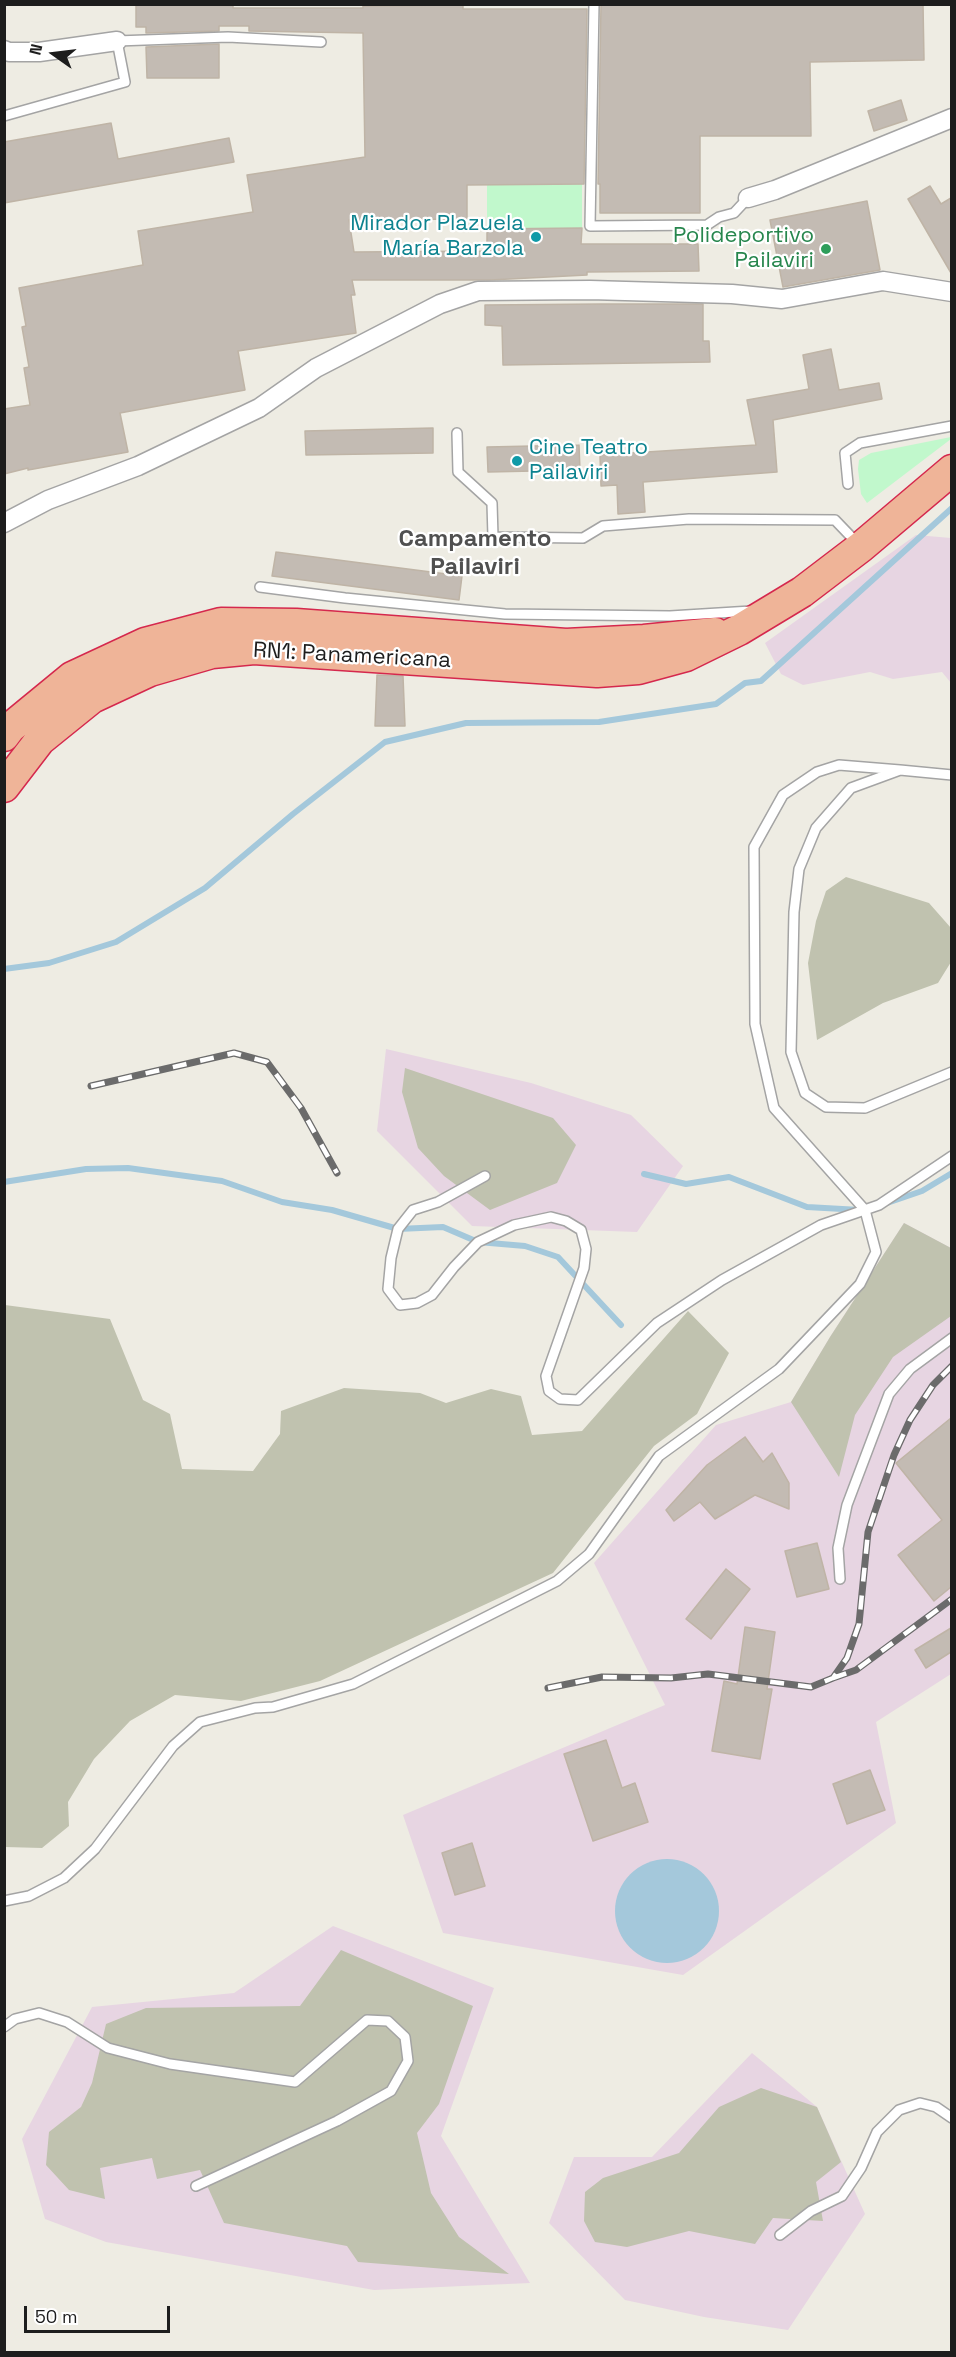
<!DOCTYPE html>
<meta charset="utf-8">
<style>
body{margin:0}
#map{position:relative;width:956px;height:2357px;overflow:hidden;background:#eeece3;font-family:"Space Grotesk",sans-serif}
canvas{display:block}
.frame{position:absolute;inset:0;border:6px solid #1d1d1d;pointer-events:none}
.north{position:absolute;left:24px;top:24px;width:60px;height:60px;-webkit-text-stroke:4px #fff;paint-order:stroke;rotate:284deg;font-size:16px;font-weight:700;line-height:24px;text-align:center;color:#1d1d1d}
.north::after{content:'';display:block;margin:auto;width:21px;height:27px;background:#1d1d1d;clip-path:polygon(50% 0,100% 100%,50% 72%,0 100%)}
.scale{position:absolute;left:24px;top:2306px;width:146px;height:27px;box-sizing:border-box;border:3px solid #1d1d1d;border-top:0;padding-left:8px;font-size:18px;line-height:21px;white-space:nowrap;color:#1d1d1d;-webkit-text-stroke:4px #fff;paint-order:stroke}
</style>
<div id="map">
<canvas width="956" height="2357"></canvas>
<div class="frame"></div>
<div class="north">N</div>
<div class="scale">50 m</div>
</div>
<script>
const ctx = document.querySelector('canvas').getContext('2d');
ctx.lineJoin = 'round';
function paint(path, color) { ctx.fillStyle = color; ctx.fill(path, 'evenodd'); }
const toPath = rows => new Path2D(rows.map(r => 'M' + r).join(''));
function strokePath(path, color, width, dash) { ctx.strokeStyle = color; ctx.lineWidth = width; ctx.lineCap = dash ? 'butt' : 'round'; ctx.setLineDash(dash || []); ctx.stroke(path); }
function label(font, color, halo, rows, align = 'center') {
  ctx.font = font + ' "Space Grotesk",sans-serif'; ctx.lineWidth = 4.5; ctx.setLineDash([]); ctx.textBaseline = 'middle'; ctx.strokeStyle = halo; ctx.fillStyle = color; for (const [text, x, y, turn = 0] of rows) {
    ctx.save(); ctx.translate(x, y); ctx.rotate((+turn || 0) * Math.PI / 180); ctx.textAlign = isNaN(turn) ? turn : align; if (halo) ctx.strokeText(text, 0, 0); ctx.fillText(text, 0, 0); ctx.restore();
  }
}
const industrial = toPath([
 [916,535,951,538,951,683,942,672,893,679,870,672,803,685,781,674,765,643],
 [386,1049,531,1083,631,1115,683,1166,637,1232,472,1226,377,1131],
 [904,1223,951,1248,951,1674,876,1722,896,1823,683,1975,443,1933,403,1815,665,1705,594,1563,716,1425,791,1402,830,1337],
 [333,1926,494,1988,441,2136,530,2283,374,2290,106,2242,45,2219,22,2139,92,2007,234,1993],
 [752,2053,817,2107,865,2214,788,2330,704,2317,625,2300,549,2223,574,2157,652,2157]
]);
const construction = toPath([
 [846,877,929,903,951,928,951,962,938,983,883,1003,817,1040,808,963,816,921,826,891],
 [405,1068,553,1118,576,1145,557,1183,490,1210,444,1176,418,1148,402,1092],
 [904,1223,951,1248,951,1316,893,1357,855,1415,839,1477,791,1402,830,1337],
 [5,1305,110,1319,143,1400,170,1414,182,1469,253,1471,280,1434,281,1411,344,1388,420,1393,446,1403,491,1389,521,1396,532,1435,582,1431,688,1311,729,1353,697,1414,654,1446,553,1573,320,1681,241,1701,175,1695,130,1721,94,1759,68,1802,69,1826,42,1848,5,1847],
 [341,1950,473,2006,439,2104,417,2133,431,2193,459,2237,509,2274,358,2262,347,2246,224,2223,200,2170,157,2179,152,2158,100,2168,105,2199,69,2190,46,2165,49,2132,81,2107,92,2083,106,2024,146,2008,300,2006],
 [761,2088,817,2107,841,2162,816,2182,823,2221,773,2218,755,2244,689,2231,627,2247,595,2242,584,2221,585,2192,603,2178,679,2153,719,2107]
]);
const park = toPath([
 [582,184,582,228,487,229,487,185],
 [951,437,951,439,867,503,861,494,858,469,859,460,871,453]
]);
const water = toPath([
 '615 1911a52 52 0 1 1 104 0a52 52 0 1 1-104 0Z'
]);
const stream = toPath([
 [4,969,49,963,116,942,205,888,293,814,385,742,466,723,599,722,716,704,745,683,761,681,952,508],
 [644,1174,686,1184,729,1177,807,1207,860,1210],
 [4,1182,86,1169,128,1168,222,1181,282,1202,332,1210,398,1229,443,1227,478,1242,525,1246,558,1257,621,1325],
 [887,1203,922,1191,952,1173]
]);
const building = toPath([
 [136,4,233,4,233,8,363,8,363,6,463,5,463,9,587,9,584,184,467,185,467,219,349,220,354,252,487,251,487,229,582,228,581,244,698,244,699,271,587,272,587,275,490,280,352,280,355,295,351,295,356,333,238,351,245,390,120,413,128,452,28,470,28,468,4,474,4,409,30,405,24,368,29,367,22,327,26,326,19,288,143,265,138,231,253,212,247,175,365,157,363,33,249,31,249,26,219,26,219,31,146,33,146,27,136,27,136,4],
 [601,4,923,4,924,60,810,62,811,136,700,136,700,213,600,213,600,184,598,184,601,4],
 [219,44,219,78,147,78,146,47,219,44],
 [901,100,907,120,874,131,868,111,901,100],
 [111,123,118,159,229,138,234,162,4,203,4,142,111,123],
 [930,186,941,204,951,198,951,273,908,199,930,186],
 [867,201,880,270,783,287,770,220,867,201],
 [601,304,703,304,703,341,709,341,710,362,503,365,502,326,485,325,485,305,601,304],
 [831,349,839,390,879,383,882,399,773,420,777,472,643,482,645,512,618,514,617,485,601,486,600,455,756,445,747,400,809,389,803,355,831,349],
 [433,428,433,453,306,455,305,431,433,428],
 [579,445,580,470,488,472,487,447,579,445],
 [276,552,462,576,459,600,272,576,276,552],
 [377,675,403,676,405,726,375,726,377,675],
 [951,1418,951,1587,934,1601,898,1555,942,1520,896,1463,951,1418],
 [745,1437,763,1462,772,1453,789,1483,789,1509,755,1495,715,1519,700,1502,674,1521,666,1510,707,1465,745,1437],
 [817,1543,829,1589,797,1597,785,1551,817,1543],
 [726,1569,750,1589,711,1639,686,1619,726,1569],
 [745,1627,775,1632,767,1689,772,1689,760,1759,712,1751,724,1681,737,1684,745,1627],
 [951,1628,951,1652,926,1668,915,1650,951,1628],
 [606,1740,622,1788,635,1783,648,1822,593,1841,564,1754,606,1740],
 [870,1770,885,1810,847,1824,833,1784,870,1770],
 [472,1843,485,1886,455,1895,442,1853,472,1843]
]);
const service = toPath([
 [594,4,590,226,707,225,719,217,734,213,748,198],
 [4,116,125,82,117,41,228,37,321,42],
 [457,433,458,472,492,503,493,537,583,538,603,526,689,519,835,520,859,545],
 [848,484,845,453,860,443,952,426],
 [260,587,345,598,505,614,670,616,751,611],
 [952,775,900,770,851,788,816,828,799,869,794,912,791,1052,805,1093,826,1107,865,1108,952,1072],
 [485,1176,438,1202,413,1210,398,1229,391,1258,388,1289,400,1305,417,1303,432,1295,454,1267,478,1242,514,1225,551,1217,566,1221,581,1230,586,1249,584,1268,546,1376,549,1391,560,1399,578,1400,657,1323,722,1280,821,1225,879,1205,952,1156],
 [840,1579,838,1548,847,1505,889,1394,910,1369,952,1338],
 [4,1901,29,1896,64,1878,95,1849,173,1746,200,1722,255,1708,273,1707,353,1684,557,1581,589,1554,659,1456,779,1369,860,1284,876,1252,865,1210,774,1108,755,1024,754,847,783,795,817,772,839,765,900,770],
 [4,2027,15,2019,39,2013,67,2022,108,2048,170,2064,295,2082,367,2020,388,2021,405,2037,408,2061,391,2091,337,2121,196,2186],
 [780,2235,811,2211,842,2196,861,2168,877,2132,899,2110,920,2103,936,2107,952,2118]
]);
const minor = toPath([
 [4,50,9,52,39,52,117,41],
 [748,198,775,190,952,118],
 [4,523,48,500,138,466,259,408,316,368,440,304,478,291,590,290,732,294,782,299,883,281,952,292]
]);
const trunk = toPath([
 [4,736,10,728,72,677,145,643,221,623,296,624,566,644,644,640,715,633],
 [4,787,40,740,92,698,150,671,212,653,254,649,597,672,638,669,686,656,739,630,802,592,861,547,952,470]
]);
const rail = toPath([
 [91,1086,234,1053,267,1062,301,1108,337,1173],
 [833,1678,856,1670,952,1599],
 [548,1688,602,1677,671,1678,708,1674,811,1687,833,1678,847,1658,859,1624,868,1532,894,1455,910,1420,933,1385,952,1366]
]);
const markers = [
 [536,237,6,"#0f9aa8"],
 [826,249,6,"#2e9e5b"],
 [517,461,6,"#0f9aa8"]
];
const cultureNames = [
 ["Mirador Plazuela",524,224],
 ["María Barzola",524,249],
 ["Cine Teatro",529,448,"left"],
 ["Pailaviri",529,473,"left"]
];
const leisureNames = [
 ["Polideportivo",814,236],
 ["Pailaviri",814,261]
];
const streetNames = [
 ["RN1: Panamericana",352,656,3]
];
const neighbourhoodNames = [
 ["Campamento",475,539],
 ["Pailaviri",475,567]
];
paint(industrial, '#e7d5e2');
paint(construction, '#c0c2af');
paint(park, '#c1f8cc');
paint(water, '#a4c8db');
strokePath(stream, '#a4c8db', 6);
paint(building, '#c3bbb3');
strokePath(building, '#bfb4a6', 1.5);
strokePath(service, '#a4a4a4', 12);
strokePath(minor, '#a4a4a4', 21);
strokePath(trunk, '#d5284d', 33);
strokePath(service, '#fff', 9);
strokePath(minor, '#fff', 18);
strokePath(trunk, '#efb498', 30);
strokePath(rail, '#6b6b6b', 7);
strokePath(rail, '#fff', 4.5, [14]);
for (const [x, y, r, color] of markers) { const dot = new Path2D(); dot.arc(x, y, r, 0, 2 * Math.PI); ctx.fillStyle = color; ctx.fill(dot); strokePath(dot, '#fff', 2); }
label('22px', '#0d838f', '#fff', cultureNames, 'right');
label('22px', '#27864d', '#fff', leisureNames, 'right');
label('22px', '#1d1d1d', '#fff', streetNames);
label('bold 24px', '#505050', '#fff', neighbourhoodNames);
</script>
